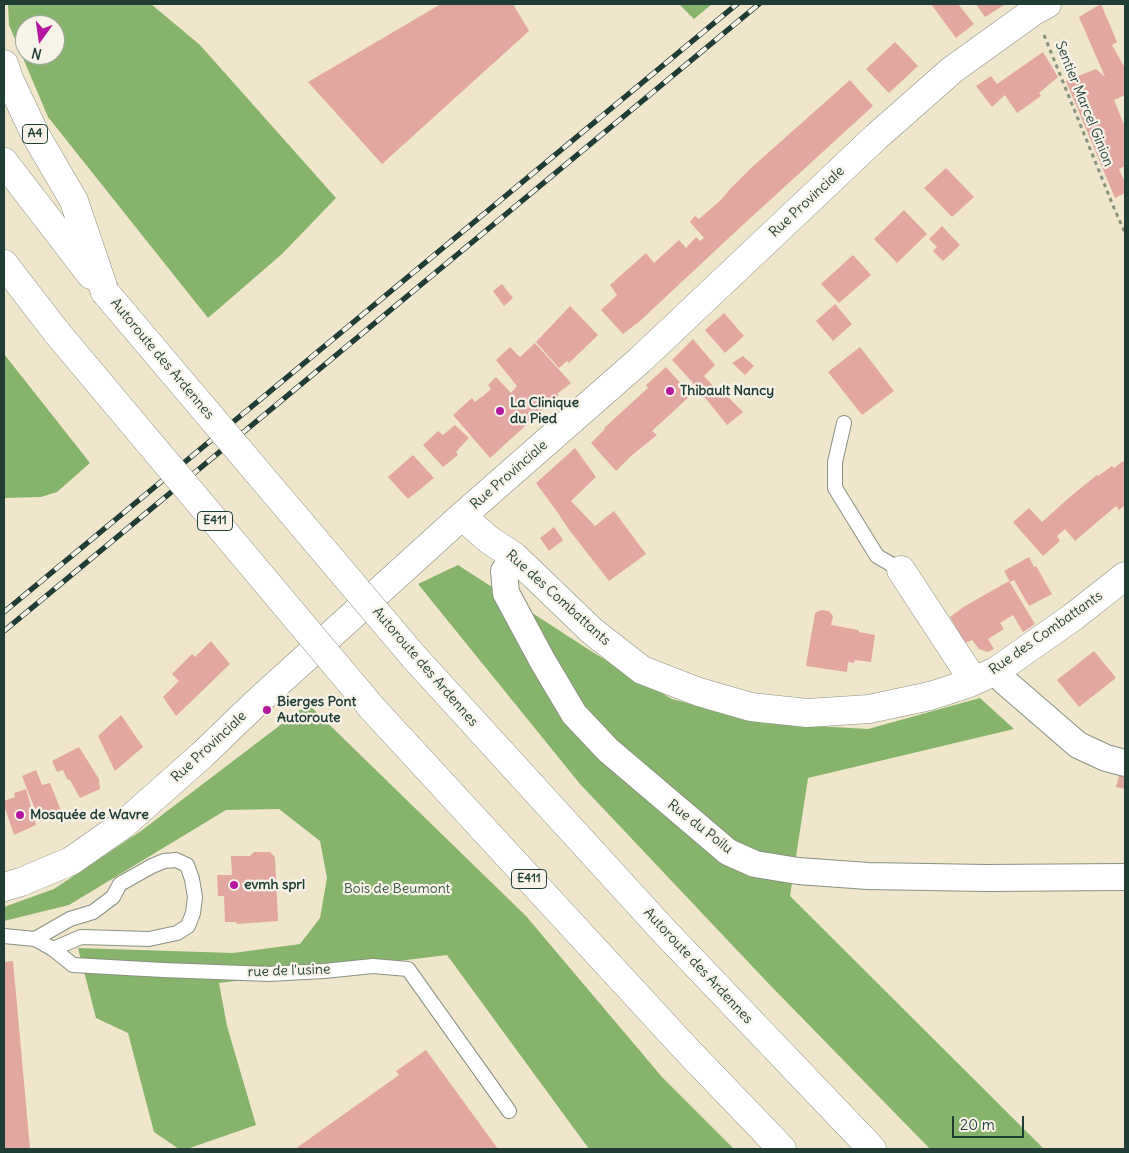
<!DOCTYPE html>
<meta charset="utf-8">
<style>
body{margin:0}
#map{position:relative;width:1129px;height:1153px;overflow:hidden;background:#f0e6cc;font-family:Delius,sans-serif}
canvas{display:block}
.frame{position:absolute;inset:0;border:5px solid #1f3d34;pointer-events:none}
.north{position:absolute;left:15px;top:15px;width:50px;height:50px;box-sizing:border-box;background:#f7f3e8;border:1px solid #a1aaa0;border-radius:50%;rotate:194deg;font-size:14px;font-weight:700;line-height:20px;text-align:center;color:#1f3d34}
.north::after{content:'';display:block;margin:auto;width:18px;height:22px;background:#b5179e;clip-path:polygon(50% 0,100% 100%,50% 72%,0 100%)}
.scale{position:absolute;left:952px;top:1116px;width:72px;height:22px;box-sizing:border-box;border:2px solid #1f3d34;border-top:0;padding-left:6px;font-size:15px;line-height:18px;white-space:nowrap;color:#1f3d34;-webkit-text-stroke:4px #f7f3e8;paint-order:stroke}
</style>
<div id="map">
<canvas width="1129" height="1153"></canvas>
<div class="frame"></div>
<div class="north">N</div>
<div class="scale">20 m</div>
</div>
<script>
const ctx = document.querySelector('canvas').getContext('2d');
ctx.lineJoin = 'round';
function paint(path, color) { ctx.fillStyle = color; ctx.fill(path, 'evenodd'); }
const toPath = rows => new Path2D(rows.map(r => 'M' + r).join(''));
function strokePath(path, color, width, dash) { ctx.strokeStyle = color; ctx.lineWidth = width; ctx.lineCap = dash ? 'butt' : 'round'; ctx.setLineDash(dash || []); ctx.stroke(path); }
function label(font, color, halo, rows, align = 'center') {
  ctx.font = font + ' Delius,sans-serif'; ctx.lineWidth = 4.5; ctx.setLineDash([]); ctx.textBaseline = 'middle'; ctx.strokeStyle = halo; ctx.fillStyle = color; for (const [text, x, y, turn = 0] of rows) {
    ctx.save(); ctx.translate(x, y); ctx.rotate((+turn || 0) * Math.PI / 180); ctx.textAlign = isNaN(turn) ? turn : align; if (halo) ctx.strokeText(text, 0, 0); ctx.fillText(text, 0, 0); ctx.restore();
  }
}
const forest = toPath([
 [8,4,151,4,200,45,336,198,282,254,208,318,48,117,9,25],
 [25,25,55,25,55,55,25,55],
 [682,4,712,4,694,19,680,5],
 [4,354,90,463,57,492,41,497,4,498],
 [458,565,594,653,672,699,762,723,868,729,980,698,1014,729,808,778,790,896,1044,1149,930,1149,768,983,580,784,418,584],
 [308,704,526,916,662,1077,734,1149,589,1149,447,955,219,983,227,1026,256,1125,187,1149,179,1149,154,1132,128,1033,96,1018,78,948,233,953,300,944,320,918,327,878,320,841,279,809,226,810,69,905,4,921,4,907,54,889,141,831]
]);
const building = toPath([
 [441,4,513,4,529,31,382,164,308,82],
 [931,4,958,4,974,24,956,38],
 [976,4,1003,4,1004,5,985,17],
 [1101,4,1117,42,1112,45,1125,68,1125,95,1114,100,1125,127,1125,166,1119,169,1125,183,1125,193,1115,198,1066,81,1096,69,1105,77,1079,17],
 [895,42,918,66,889,93,866,69],
 [1043,52,1058,77,1039,93,1041,96,1017,113,1005,95,992,107,976,86,991,76,997,84],
 [850,80,873,106,733,234,640,321,623,334,601,310,617,295,610,285,646,253,654,263,679,240,686,248,696,237,700,241,704,238,690,222,695,216,699,219,721,200,730,189,751,168],
 [946,168,974,197,952,217,924,188],
 [904,210,927,234,897,263,874,239],
 [942,226,960,245,943,261,933,251,937,247,929,239],
 [853,255,871,275,839,303,821,284],
 [502,284,513,298,504,306,493,291],
 [835,304,852,324,833,341,816,321],
 [570,306,598,335,569,363,567,361,559,368,536,342],
 [724,313,744,336,725,353,705,330],
 [693,339,715,365,704,376,724,398,727,396,743,412,727,425,694,384,672,360],
 [535,343,571,383,557,394,559,395,490,458,453,415,472,398,475,402,481,397,482,397,491,389,488,385,496,377,511,393,517,386,496,360,510,347,520,357],
 [860,347,894,391,862,415,828,372],
 [743,356,754,366,745,375,732,363],
 [666,367,691,395,652,431,657,435,631,456,616,471,591,443,605,429,604,428,648,388,646,385],
 [455,425,469,438,456,452,458,455,443,467,423,445,438,431,443,435],
 [575,448,596,477,571,501,595,526,614,511,646,554,609,581,567,527,558,513,536,483],
 [413,455,434,478,408,499,388,477],
 [1123,461,1125,464,1125,479,1124,480,1125,482,1125,505,1119,510,1116,506,1075,541,1065,529,1057,536,1060,541,1043,556,1013,522,1029,508,1042,522,1071,496,1097,475,1098,476,1112,466,1114,468],
 [554,527,563,540,549,551,540,538],
 [1029,557,1034,567,1036,566,1052,594,1029,606,1014,580,1010,582,1004,571],
 [1009,581,1035,624,1023,632,1013,615,1000,623,1004,629,988,639,994,649,988,652,979,649,972,640,965,643,950,617,965,606],
 [821,610,829,611,833,616,831,625,859,630,859,632,875,635,871,662,855,660,854,663,848,662,847,672,806,666,815,613],
 [211,641,230,664,176,716,163,697,179,681,172,674,192,654,195,657],
 [1094,651,1116,678,1079,707,1057,680],
 [121,715,143,747,115,771,98,736],
 [79,747,99,779,100,789,80,798,70,780,67,779,63,770,57,772,52,761],
 [36,770,42,785,50,783,62,813,40,822,22,776],
 [1120,771,1125,772,1125,789,1116,787],
 [26,789,36,825,14,835,4,805,4,801,15,797,14,793],
 [254,852,270,852,275,857,278,921,237,924,236,922,225,922,224,896,218,896,217,875,232,875,231,856,250,856],
 [13,961,30,1149,4,1149,4,962],
 [426,1050,498,1149,295,1149,399,1075,396,1071]
]);
const path = toPath([
 [1044,35,1114,208,1125,233]
]);
const lane = toPath([
 [844,423,835,462,835,488,877,556,901,570],
 [4,936,35,939,53,949,73,965,163,970,269,974,324,971,373,966,408,969,509,1111],
 [35,939,70,919,93,912,113,897,120,884,152,866,164,861,176,860,187,865,192,879,195,897,193,913,188,926,177,933,149,939,81,937,53,949]
]);
const street = toPath([
 [515,557,504,571,506,593,542,660,574,714,608,750,728,852,755,864,798,871,868,876,986,878,1125,877],
 [996,671,1004,681,1078,745,1106,758,1125,763]
]);
const secondary = toPath([
 [462,516,488,539,515,557,592,631,642,670,699,692,751,707,807,713,869,709,930,696,967,684,996,671,1073,617,1125,576],
 [901,570,973,680],
 [4,887,21,882,71,861,124,824,202,755,257,702,462,516,640,360,876,137,952,70,1034,11,1047,4]
]);
const highway = toPath([
 [4,64,9,79,35,134,74,201,105,292],
 [4,162,91,275],
 [4,264,58,334],
 [414,657,663,930,872,1149],
 [372,708,687,1050,782,1149]
]);
const rail = toPath([
 [4,612,737,4],
 [4,631,759,4]
]);
const highwayBridge = toPath([
 [105,292,414,657],
 [58,334,372,708]
]);
const markers = [
 [670,391,5,"#b5179e"],
 [500,411,5,"#b5179e"],
 [267,710,5,"#b5179e"],
 [20,815,5,"#b5179e"],
 [234,885,5,"#b5179e"]
];
const shields = [
 [35,134,25],
 [215,521,35],
 [529,879,35]
];
const shieldNames = [
 ["A4",35,134],
 ["E411",215,521],
 ["E411",529,879]
];
const streetNames = [
 ["Sentier Marcel Ginion",1084,104,68],
 ["Rue Provinciale",807,202,-43],
 ["Autoroute des Ardennes",162,359,50],
 ["Rue Provinciale",509,475,-41],
 ["Rue des Combattants",558,598,42],
 ["Rue des Combattants",1046,633,-35],
 ["Autoroute des Ardennes",425,667,49],
 ["Rue Provinciale",209,747,-43],
 ["Rue du Poilu",700,827,38],
 ["Autoroute des Ardennes",698,966,47],
 ["rue de l'usine",289,971,-2]
];
const poiNames = [
 ["Thibault Nancy",680,391],
 ["La Clinique",510,403],
 ["du Pied",510,419],
 ["Bierges Pont",277,702],
 ["Autoroute",277,718],
 ["Mosquée de Wavre",30,815],
 ["evmh sprl",244,885]
];
const parkNames = [
 ["Bois de Beumont",397,889]
];
paint(forest, '#86b46d');
paint(building, '#e2a7a1');
strokePath(lane, '#889280', 16);
strokePath(street, '#889280', 28);
strokePath(secondary, '#889280', 29);
strokePath(highway, '#889280', 29);
strokePath(path, '#889280', 3, [4, 4]);
strokePath(lane, '#fff', 14);
strokePath(street, '#fff', 26);
strokePath(secondary, '#fff', 28);
strokePath(highway, '#fff', 28);
strokePath(rail, '#1f3d34', 5.5);
strokePath(rail, '#f7f3e8', 4, [11]);
strokePath(highwayBridge, '#889280', 29, []);
strokePath(highwayBridge, '#fff', 28);
for (const [x, y, r, color] of markers) { const dot = new Path2D(); dot.arc(x, y, r, 0, 2 * Math.PI); ctx.fillStyle = color; ctx.fill(dot); strokePath(dot, '#f7f3e8', 2); }
for (const [x, y, w] of shields) { const box = new Path2D(); box.roundRect(x - w / 2, y - 9.5, w, 19, 4); ctx.fillStyle = '#f7f3e8'; ctx.fill(box); strokePath(box, '#1f3d34', 1); }
label('bold 12px', '#1f3d34', null, shieldNames);
label('14px', '#1f3d34', '#f7f3e8', streetNames);
label('bold 14px', '#1f3d34', '#f7f3e8', poiNames, 'left');
label('14px', '#3a5b43', '#f7f3e8', parkNames);
</script>
